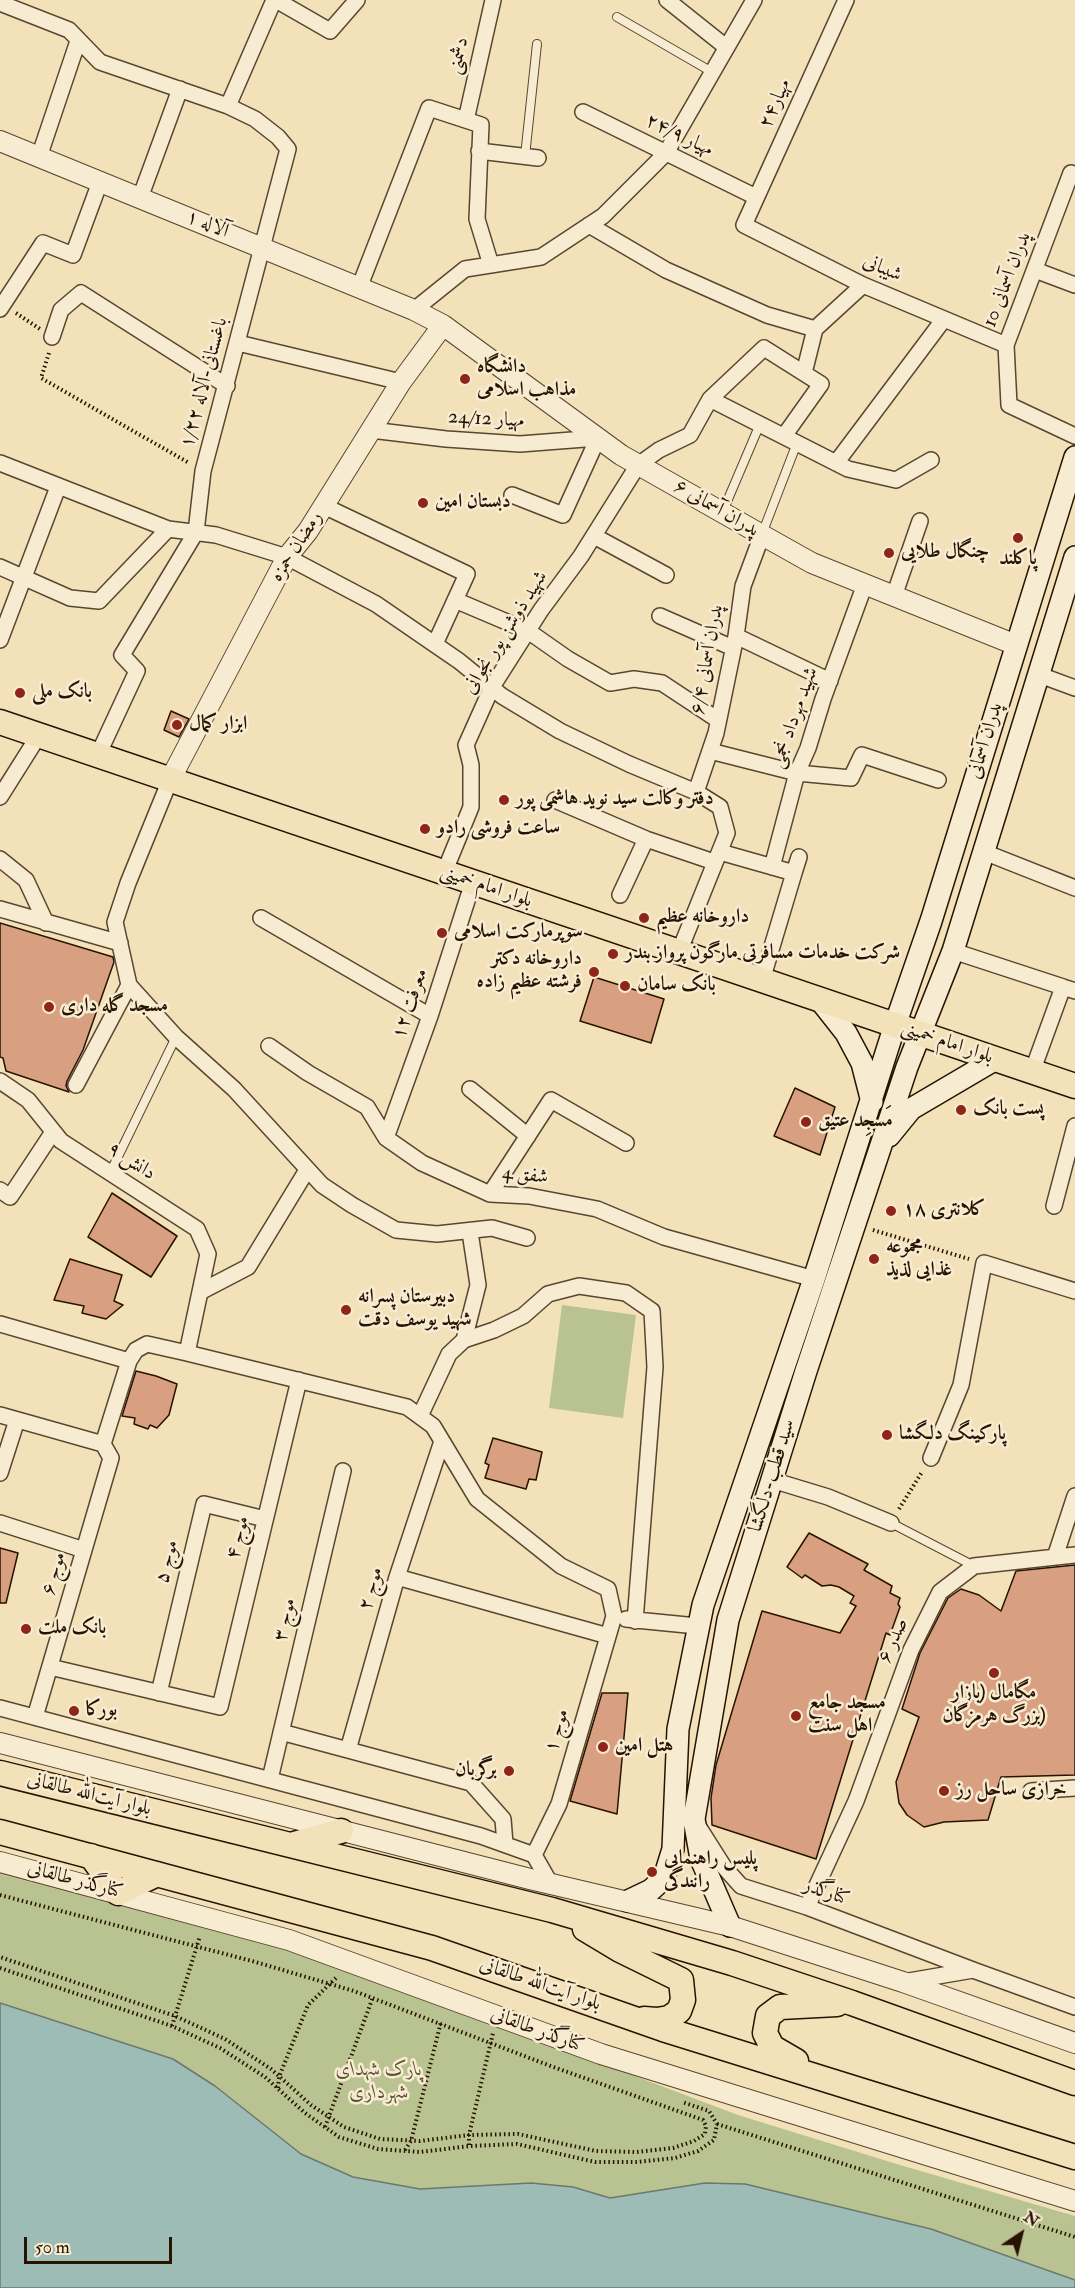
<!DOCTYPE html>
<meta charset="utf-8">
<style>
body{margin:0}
#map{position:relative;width:1075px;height:2288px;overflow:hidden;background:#f3e1ba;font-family:"IM FELL Double Pica",serif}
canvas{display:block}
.north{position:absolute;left:991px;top:2204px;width:60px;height:60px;-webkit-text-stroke:4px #f7ecd2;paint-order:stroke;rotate:35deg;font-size:16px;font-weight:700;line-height:24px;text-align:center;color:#261300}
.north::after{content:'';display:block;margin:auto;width:21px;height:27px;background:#261300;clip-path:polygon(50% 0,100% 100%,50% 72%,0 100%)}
.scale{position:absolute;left:24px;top:2237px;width:148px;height:27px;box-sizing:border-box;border:3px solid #261300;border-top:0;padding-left:8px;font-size:18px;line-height:21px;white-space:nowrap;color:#261300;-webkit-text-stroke:4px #f7ecd2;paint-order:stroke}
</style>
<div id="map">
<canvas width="1075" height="2288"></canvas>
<div class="north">N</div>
<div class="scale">50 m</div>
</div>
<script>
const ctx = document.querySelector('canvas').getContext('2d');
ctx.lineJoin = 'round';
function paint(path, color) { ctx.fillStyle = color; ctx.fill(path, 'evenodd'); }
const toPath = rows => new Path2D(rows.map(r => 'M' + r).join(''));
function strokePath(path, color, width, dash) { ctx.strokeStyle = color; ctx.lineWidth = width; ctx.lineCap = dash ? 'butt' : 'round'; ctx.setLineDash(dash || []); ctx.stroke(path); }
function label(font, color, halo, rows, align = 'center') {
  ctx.font = font + ' "IM FELL Double Pica",Amiri,serif'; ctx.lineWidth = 5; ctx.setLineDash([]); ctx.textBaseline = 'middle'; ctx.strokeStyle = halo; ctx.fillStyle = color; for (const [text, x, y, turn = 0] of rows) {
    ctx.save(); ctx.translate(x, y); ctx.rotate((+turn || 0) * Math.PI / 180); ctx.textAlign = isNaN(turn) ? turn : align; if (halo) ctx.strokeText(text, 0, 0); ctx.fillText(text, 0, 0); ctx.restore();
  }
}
const green = toPath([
 [562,1305,636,1315,623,1418,549,1408],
 [0,1874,339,1964,738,2115,900,2165,1075,2216,1075,2280,931,2229,745,2184,610,2198,573,2187,531,2183,420,2189,353,2177,301,2154,215,2086,173,2059,0,2003]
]);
const water = toPath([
 [0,2003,173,2059,215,2086,301,2154,353,2177,420,2189,531,2183,573,2187,610,2198,705,2183,745,2184,931,2229,1075,2280,1075,2288,0,2288,0,2003]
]);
const building = toPath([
 [171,711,189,719,179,737,164,730,171,711],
 [0,923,113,957,114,962,83,1050,67,1081,66,1086,69,1092,6,1071,3,1058,0,1057,0,923],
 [594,977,664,999,651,1043,580,1021,594,977],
 [795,1088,835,1107,820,1155,774,1136,795,1088],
 [112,1193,177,1236,151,1277,88,1237,112,1193],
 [70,1259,122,1275,114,1301,123,1305,106,1319,82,1313,84,1306,54,1300,70,1259],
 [136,1371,156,1376,177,1384,169,1415,157,1428,150,1425,148,1429,134,1424,135,1418,122,1416,136,1371],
 [493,1438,542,1452,536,1480,529,1479,526,1489,485,1478,489,1465,485,1463,493,1438],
 [809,1533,868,1564,864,1570,892,1586,890,1593,900,1598,898,1604,900,1607,890,1635,886,1633,816,1859,712,1825,711,1798,716,1765,762,1611,840,1633,856,1606,850,1603,854,1596,839,1587,831,1585,822,1586,805,1575,802,1578,787,1567,809,1533],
 [0,1548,18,1553,6,1603,0,1603,0,1548],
 [1075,1565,1075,1775,1001,1777,988,1820,944,1822,924,1827,907,1815,899,1803,896,1782,919,1717,902,1709,920,1653,948,1598,961,1589,979,1595,1001,1611,1016,1571,1075,1565],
 [602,1693,628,1693,617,1814,570,1801,602,1693]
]);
const path = toPath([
 [16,313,40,329],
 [49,353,41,378,189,463],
 [873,1230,969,1259],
 [899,1509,922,1472],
 [0,1895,252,1961,354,1991,548,2065,703,2120,706,2126,705,2134,694,2141,673,2148,637,2152,596,2151,518,2134,469,2135,420,2141,380,2139,344,2127,311,2105,271,2069,225,2039,175,2016,0,1957],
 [0,1968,172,2026,220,2048,265,2077,305,2113,339,2137,378,2149,420,2152,470,2146,517,2144,595,2162,637,2162,675,2158,698,2151,714,2140,717,2124,709,2111,682,2102],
 [172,2026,200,1936],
 [278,2088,279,2077,308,2005,338,1976],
 [717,2124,1075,2237],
 [325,2127,373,1997],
 [469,2145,469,2135,493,2033],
 [405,2150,411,2141,441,2022]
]);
const service = toPath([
 [617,17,712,72],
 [525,156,537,44],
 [723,511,760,424],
 [762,534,797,443],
 [110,1173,176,1037],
 [891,1523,974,1566]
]);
const minor = toPath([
 [276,0,330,31,357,0],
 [667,0,726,47],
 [846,0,744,225,863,285,1006,345],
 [0,3,69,30,100,62,228,106,255,119,278,137,288,149,203,471,196,532,122,655,137,671,98,755],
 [228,106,274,0],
 [583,112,756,197],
 [466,120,493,0],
 [479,151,538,158],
 [39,157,78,41],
 [1071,173,1006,345,1009,405,1075,436],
 [140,198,180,89],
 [589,225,666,270,767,315,815,329,863,285],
 [1035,270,1075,285],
 [359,288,429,108,481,125,477,219,491,265],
 [0,309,43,243,73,255,100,182],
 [414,310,465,269,541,257,603,216,666,153,754,0],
 [52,337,61,310,81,293,227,386],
 [238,343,401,382],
 [804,373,815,329],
 [710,399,848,469,896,480,931,460],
 [371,430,446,439,520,444,598,438,563,515,512,495],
 [0,463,168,529,216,535,287,557,376,604,459,661,502,696,560,731,629,764,696,792,720,807,727,833,679,952],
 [836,463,944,319],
 [324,506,467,574,435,644],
 [594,536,666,575],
 [0,567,70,598,99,601,168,529],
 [894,596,920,521],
 [455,600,528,631,568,659,610,683,634,679,662,683,718,720],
 [660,616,733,648],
 [736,636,830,681],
 [0,640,58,487],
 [1037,674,1075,688],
 [710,751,797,773,851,778,862,755,938,780],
 [170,780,128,883,115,922,129,985,176,1037,234,1089,322,1185,352,1205,396,1230,437,1234,492,1228,527,1238],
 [696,792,716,733,736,636,743,586,762,535],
 [0,797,39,735],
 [555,800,646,839,714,862],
 [720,852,794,873,799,857],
 [984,852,1075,888],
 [0,859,26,880,46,923],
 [772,867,797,773,808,748,823,699,865,584],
 [444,873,471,807,471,765,466,745,492,687,541,610,581,556,638,465,659,450,690,435,710,399,764,348,821,384,784,436],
 [620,895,646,839],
 [0,909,120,943],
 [261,918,430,1016],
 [953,951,1063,987],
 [762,980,794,873],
 [269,1046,308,1073,367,1107,386,1138,422,1163,490,1194,529,1196,597,1209,664,1237,814,1279],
 [1032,1072,1063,987,1075,991],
 [0,1081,28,1100,61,1141,197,1229,208,1254,187,1353,407,1407,433,1426,477,1499,561,1566,608,1589,614,1616,559,1804,534,1855],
 [76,1085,129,985],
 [470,1089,528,1136],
 [386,1138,430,1016,473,882],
 [0,1190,10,1197,53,1132],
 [490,1194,551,1100,626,1143],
 [1054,1206,1075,1126],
 [200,1292,248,1267,307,1170],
 [0,1324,129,1361],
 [464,1340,478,1285,470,1232],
 [0,1415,103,1444,129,1361,136,1350,147,1344,187,1353],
 [420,1416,449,1354,464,1340,494,1330,523,1316,548,1294,579,1286,626,1293,652,1311,655,1367,635,1621],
 [931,1458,961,1385,984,1263,1075,1291],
 [0,1473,17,1420],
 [772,1480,828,1497,891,1523],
 [0,1523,84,1550],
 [1055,1557,1075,1496],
 [397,1577,608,1636],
 [626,1619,697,1626],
 [50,1667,220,1707,299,1380],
 [159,1693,204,1504,265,1519],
 [0,1708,481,1836,534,1855,550,1883],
 [35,1717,111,1458,103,1444],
 [281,1732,471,1783,503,1819,505,1844],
 [348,1750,397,1577,442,1441],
 [270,1779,343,1471],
 [1031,1791,1075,1788],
 [698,1826,724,1867,741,1886,807,1907,973,1970],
 [807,1907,856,1801,911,1650,940,1592,974,1566,1075,1555],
 [903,1982,973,1970,1075,2007]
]);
const tertiary = toPath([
 [0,141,414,310,443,325,621,455,762,535,812,563,1016,645],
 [170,780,287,557,308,531,401,382,443,325],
 [0,1743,530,1879,730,1926,903,1982,1075,2043],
 [0,1862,289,1940,601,2054,1075,2201]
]);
const secondary = toPath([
 [820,1000,846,1033,862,1063,872,1102],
 [889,1136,911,1109,996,1059],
 [628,1901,651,1890,664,1878,673,1849,678,1729,703,1605,814,1279,895,1025,931,921,1075,457],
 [730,1926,701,1859,694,1819,728,1620,806,1371,907,1067,953,951,1075,557]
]);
const primary = toPath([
 [0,722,1075,1086],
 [0,1773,552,1910,732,1963,852,2003,1075,2083],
 [0,1832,432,1948,663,2029,1075,2157],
 [294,1844,341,1831],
 [91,1856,118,1893,157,1874],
 [585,1929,620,1950,681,1980,683,2000,679,2011,669,2018,657,2020,644,2019],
 [796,2061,772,2047,765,2033,768,2016,780,2007,837,2004]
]);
const markers = [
 [465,379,6,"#8f2418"],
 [423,503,6,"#8f2418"],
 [1018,538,6,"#8f2418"],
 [889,553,6,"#8f2418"],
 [20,693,6,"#8f2418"],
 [177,725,6,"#8f2418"],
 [504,800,6,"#8f2418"],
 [425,829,6,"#8f2418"],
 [644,918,6,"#8f2418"],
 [442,933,6,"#8f2418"],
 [613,954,6,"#8f2418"],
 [594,972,6,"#8f2418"],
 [625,986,6,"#8f2418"],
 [49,1007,6,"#8f2418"],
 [961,1110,6,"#8f2418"],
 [806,1122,6,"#8f2418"],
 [891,1211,6,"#8f2418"],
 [874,1259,6,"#8f2418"],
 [346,1310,6,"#8f2418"],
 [887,1435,6,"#8f2418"],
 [26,1629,6,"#8f2418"],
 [994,1673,6,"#8f2418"],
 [74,1711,6,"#8f2418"],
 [796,1716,6,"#8f2418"],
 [603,1747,6,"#8f2418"],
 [509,1771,6,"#8f2418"],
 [944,1791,6,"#8f2418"],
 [652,1872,6,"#8f2418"]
];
const streetNames = [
 ["دشمنی",459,56,-77],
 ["مهیار۲۴",776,104,-66],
 ["مهیار ۲۴/۹",679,136,26],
 ["آلاله ۱",207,225,22],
 ["شیبانی",882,269,24],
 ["پدران آسمانی 10",1008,280,-69],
 ["باغستانی-آلاله ۱/۲۲",205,383,-75],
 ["مهیار 24/12",486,420,3],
 ["پدران آسمانی ۶",716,509,30],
 ["رمضان حمزه",297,547,-57],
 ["شهید ذوشن پور نجوانی",506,633,-58],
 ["پدران آسمانی ۶/۴",708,660,-80],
 ["شهید مهرداد نجمی",795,718,-70],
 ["پدران آسمانی",986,741,-73],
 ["بلوار امام خمینی",486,887,19],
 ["معرفت ۱۲",411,1004,-71],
 ["بلوار امام خمینی",947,1043,19],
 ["دانش ۹",131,1162,33],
 ["شفق 4",525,1176,6],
 ["سید قطب-دلگشا",773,1476,-73],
 ["موج ۴",239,1538,-76],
 ["موج ۵",168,1562,-76],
 ["موج ۶",55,1574,-74],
 ["موج ۲",372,1589,-74],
 ["موج ۳",286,1620,-77],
 ["صدر ۶",894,1641,-66],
 ["موج ۱",558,1731,-74],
 ["بلوار آیت‌الله طالقانی",89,1795,14],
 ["کنارگذر طالقانی",75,1881,15],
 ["کنارگذر",826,1893,20],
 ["بلوار آیت‌الله طالقانی",540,1985,19],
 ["کنارگذر طالقانی",537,2031,20]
];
const poiNames = [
 ["دانشگاه",477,368],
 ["مذاهب اسلامی",477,391],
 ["دبستان امین",435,503],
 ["چنگال طلایی",901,553],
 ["پاکلند",1018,560,"center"],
 ["بانک ملى",32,693],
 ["ابزار کمال",189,725],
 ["دفتر وکالت سید نوید هاشمی پور",516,800],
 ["ساعت فروشی رادو",437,829],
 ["داروخانه عظیم",656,918],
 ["سوپرمارکت اسلامی",454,933],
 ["شرکت خدمات مسافرتی مارگون پرواز بندر",625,954],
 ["داروخانه دکتر",582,960,"right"],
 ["فرشته عظیم زاده",582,983,"right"],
 ["بانک سامان",637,986],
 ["مسجد گله داری",61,1007],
 ["پست بانک",973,1110],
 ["مَسجِد عتیق",818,1122],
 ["کلانتری ۱۸",903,1211],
 ["مجموعه",886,1248],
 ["غذایی لذیذ",886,1271],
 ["دبیرستان پسرانه",358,1298],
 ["شهید یوسف دقت",358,1321],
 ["پارکینگ دلگشا",899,1435],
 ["بانک ملت",38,1629],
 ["مگامال (بازار",994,1694,"center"],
 ["بزرگ هرمزگان)",994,1717,"center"],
 ["مسجد جامع",808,1704],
 ["اهل سنت",808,1727],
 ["بورکا",86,1711],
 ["هتل امین",615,1747],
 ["برگربان",497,1771,"right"],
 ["خرازی ساحل رز",956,1791],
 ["پلیس راهنمایی",664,1860],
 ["رانندگی",664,1883]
];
const parkNames = [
 ["پارک شهدای",379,2071],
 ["شهرداری",379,2094]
];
paint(green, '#b9c391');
paint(water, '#9dbcb6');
strokePath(water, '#6d786d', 1.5);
paint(building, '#d89f81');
strokePath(building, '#261300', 1.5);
strokePath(service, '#59462e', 10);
strokePath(minor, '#59462e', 18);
strokePath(tertiary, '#59462e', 22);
strokePath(secondary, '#261300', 24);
strokePath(primary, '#261300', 27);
strokePath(path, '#261300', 4, [1.5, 3]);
strokePath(service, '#f7ecd2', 8);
strokePath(minor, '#f7ecd2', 15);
strokePath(tertiary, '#f7ecd2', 20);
strokePath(secondary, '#f7ecd2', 21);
strokePath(primary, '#f3e1ba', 24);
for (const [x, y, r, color] of markers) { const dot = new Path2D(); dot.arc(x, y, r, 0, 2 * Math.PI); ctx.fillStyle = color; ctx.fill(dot); strokePath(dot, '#f7ecd2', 2); }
label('20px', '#261300', '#f7ecd2', streetNames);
label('bold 20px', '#261300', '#f7ecd2', poiNames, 'left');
label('italic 20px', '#595133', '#f7ecd2', parkNames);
</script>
